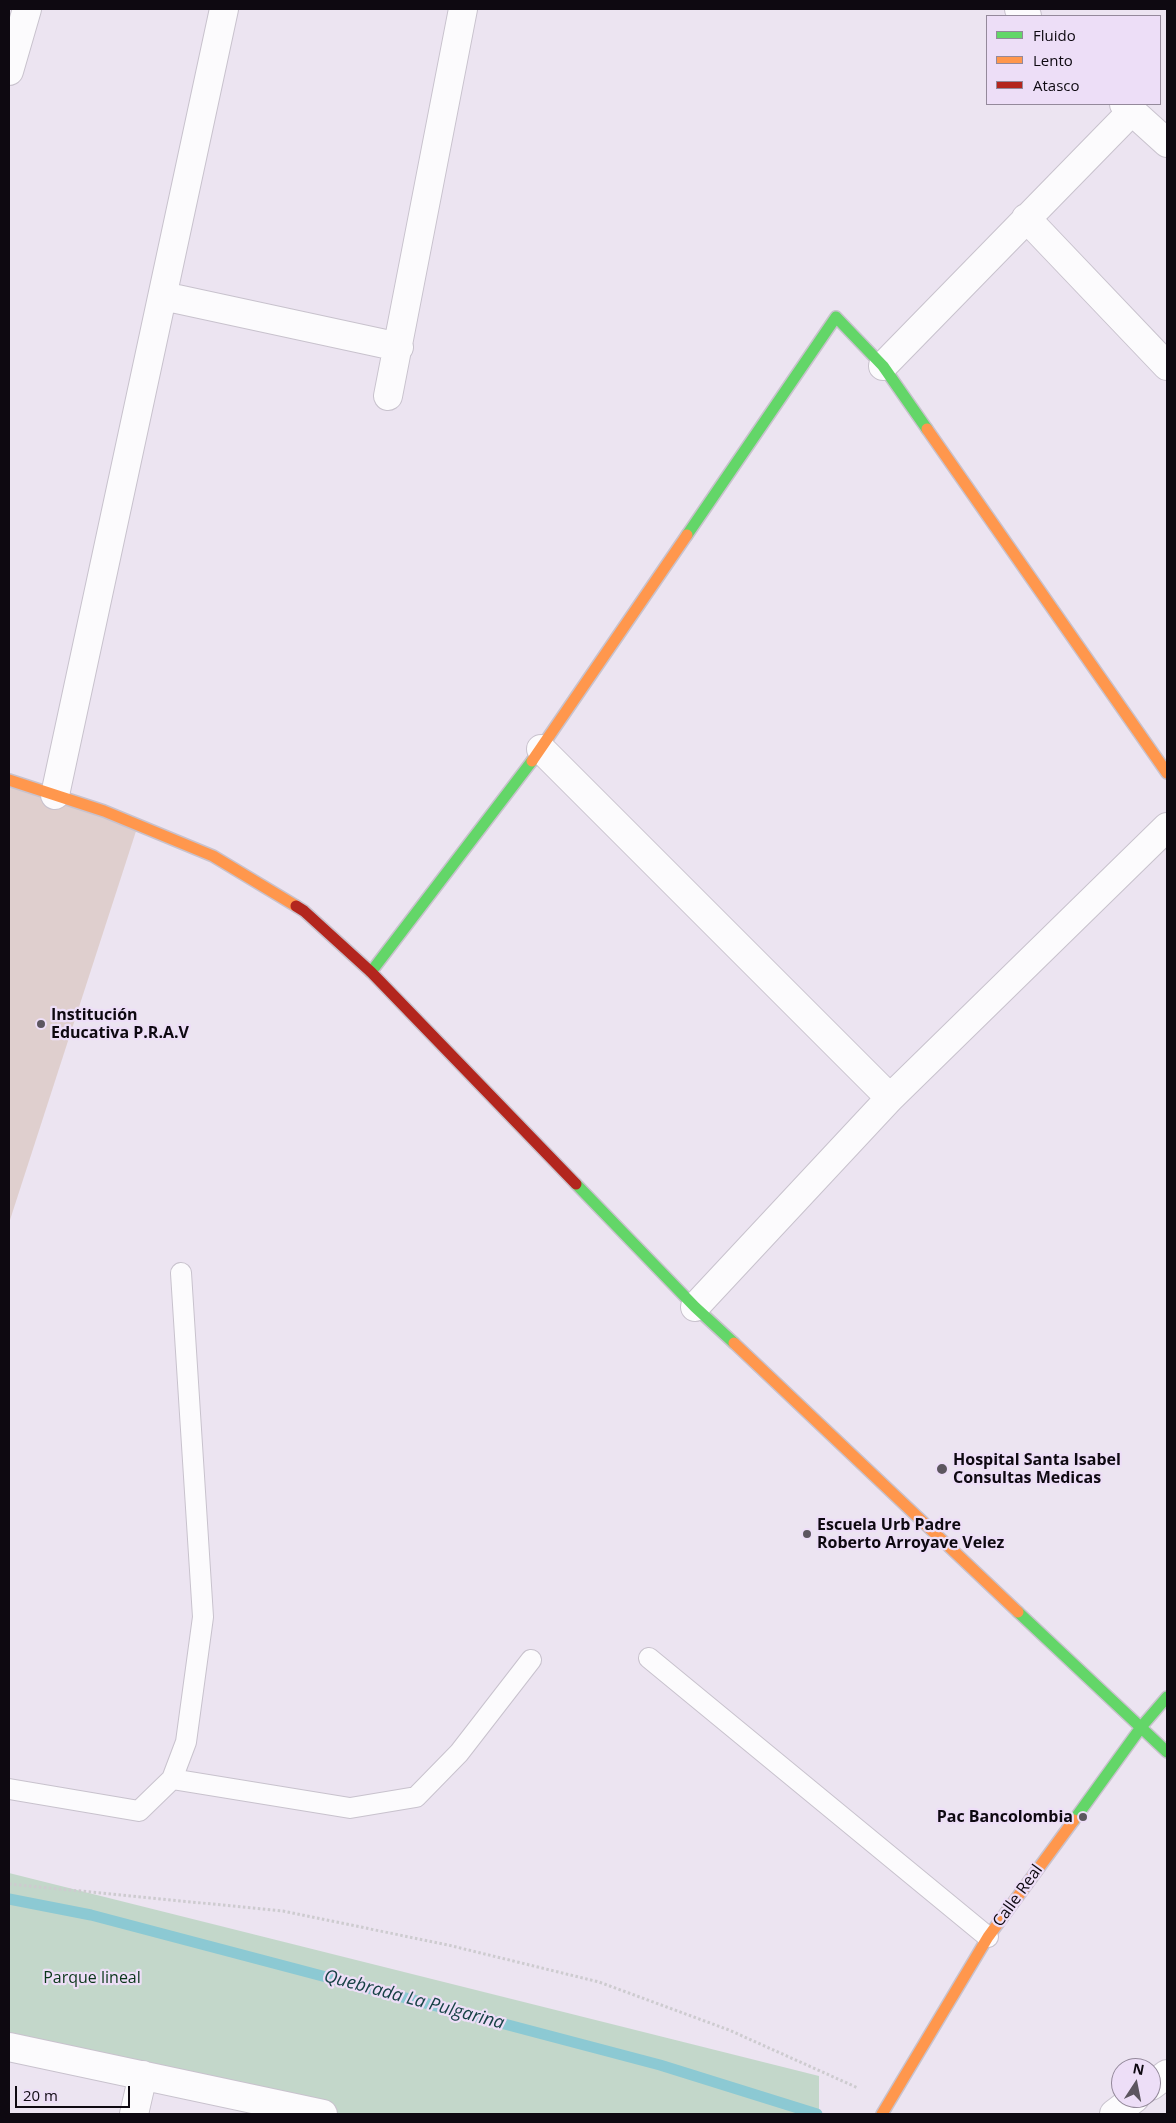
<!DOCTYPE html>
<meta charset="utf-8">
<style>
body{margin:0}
#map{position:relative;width:1176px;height:2123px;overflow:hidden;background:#ece4f1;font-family:"Open Sans",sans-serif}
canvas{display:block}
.frame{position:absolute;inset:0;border:10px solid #0e0911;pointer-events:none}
.legend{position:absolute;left:986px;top:15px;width:175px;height:90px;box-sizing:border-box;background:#eddef7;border:1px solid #94899b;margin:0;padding:6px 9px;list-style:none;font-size:15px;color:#0e0911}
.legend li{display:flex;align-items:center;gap:10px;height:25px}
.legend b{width:25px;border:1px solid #94899b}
.north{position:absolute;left:1111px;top:2058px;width:50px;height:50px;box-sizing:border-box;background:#eddef7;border:1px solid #94899b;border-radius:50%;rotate:11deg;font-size:14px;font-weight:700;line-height:20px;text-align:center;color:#0e0911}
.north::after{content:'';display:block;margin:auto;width:18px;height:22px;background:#5c565f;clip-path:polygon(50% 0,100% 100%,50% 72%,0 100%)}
.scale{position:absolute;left:15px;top:2086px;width:115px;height:22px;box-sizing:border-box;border:2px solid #0e0911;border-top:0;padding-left:6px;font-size:15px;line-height:18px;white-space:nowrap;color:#0e0911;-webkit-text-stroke:4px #eddef7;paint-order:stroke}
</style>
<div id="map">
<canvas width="1176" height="2123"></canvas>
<div class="frame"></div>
<ul class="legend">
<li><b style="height:6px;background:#63d668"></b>Fluido</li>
<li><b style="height:6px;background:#ff974d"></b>Lento</li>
<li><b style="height:6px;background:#b3261e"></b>Atasco</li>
</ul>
<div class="north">N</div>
<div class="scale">20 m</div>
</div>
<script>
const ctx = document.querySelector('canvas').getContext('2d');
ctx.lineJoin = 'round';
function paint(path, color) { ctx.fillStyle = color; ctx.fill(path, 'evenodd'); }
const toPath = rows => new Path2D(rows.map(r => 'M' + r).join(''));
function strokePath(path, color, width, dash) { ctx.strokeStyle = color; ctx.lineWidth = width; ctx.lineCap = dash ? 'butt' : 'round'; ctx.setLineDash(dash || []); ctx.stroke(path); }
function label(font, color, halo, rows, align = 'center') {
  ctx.font = font + ' "Open Sans",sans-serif'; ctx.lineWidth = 4.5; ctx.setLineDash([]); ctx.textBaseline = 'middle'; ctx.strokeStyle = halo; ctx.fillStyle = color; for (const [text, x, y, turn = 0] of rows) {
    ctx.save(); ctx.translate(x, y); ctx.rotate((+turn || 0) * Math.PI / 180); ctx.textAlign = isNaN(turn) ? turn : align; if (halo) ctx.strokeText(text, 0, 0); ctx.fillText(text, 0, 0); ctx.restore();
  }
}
const green = toPath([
 [9,1873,819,2076,819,2114,323,2114,9,2043]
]);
const stream = toPath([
 [9,1899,91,1915,660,2065,817,2114]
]);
const building = toPath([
 [9,781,138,825,9,1223]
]);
const path = toPath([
 [9,1884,283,1911,448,1945,599,1982,729,2030,858,2088]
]);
const lane = toPath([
 [649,1658,988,1937],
 [172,1779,350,1808,416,1797,459,1753,531,1660],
 [9,1789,139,1811,172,1779,186,1742,203,1617,181,1273]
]);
const street = toPath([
 [1019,9,1027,16],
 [9,71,27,9],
 [1124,104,1167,143],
 [1026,218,1167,366],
 [163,296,399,347],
 [883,366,1132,111],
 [388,396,463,9],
 [541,749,890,1098],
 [55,795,224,9],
 [695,1307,890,1098,1167,827],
 [9,2047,323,2114],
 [1151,2086,1167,2074],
 [134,2114,143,2075],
 [1114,2114,1135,2098]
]);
const fast = toPath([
 [687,535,836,317,883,366,927,429],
 [371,972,532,761],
 [576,1184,695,1307,734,1343],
 [1018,1612,1167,1752],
 [1074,1820,1142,1726,1167,1697]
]);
const slow = toPath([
 [927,429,1167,773],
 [532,761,687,535],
 [9,780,104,811,213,856,296,906],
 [734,1343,1018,1612],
 [882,2114,988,1937,1074,1820]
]);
const jam = toPath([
 [296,906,304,911,371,972,576,1184]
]);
const markers = [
 [41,1024,5,"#5c565f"],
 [942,1469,6,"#5c565f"],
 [807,1534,5,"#5c565f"],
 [1083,1817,5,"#5c565f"]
];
const poiNames = [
 ["Institución",51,1015],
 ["Educativa P.R.A.V",51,1033],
 ["Hospital Santa Isabel",953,1460],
 ["Consultas Medicas",953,1478],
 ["Escuela Urb Padre",817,1525],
 ["Roberto Arroyave Velez",817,1543],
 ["Pac Bancolombia",1073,1817,"right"]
];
const streetNames = [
 ["Calle Real",1018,1896,-54]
];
const parkNames = [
 ["Parque lineal",92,1978]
];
const waterNames = [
 ["Quebrada La Pulgarina",414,2000,15]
];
paint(green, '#c3d7ca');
strokePath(stream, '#8cc9d3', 11);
paint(building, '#dfcfce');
strokePath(lane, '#c8c2cd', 22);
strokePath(street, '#c8c2cd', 30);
strokePath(fast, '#c8c2cd', 14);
strokePath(slow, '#c8c2cd', 14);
strokePath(jam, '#c8c2cd', 14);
strokePath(path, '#cdcbcf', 3, [2.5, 2.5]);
strokePath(lane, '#fcfbfd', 20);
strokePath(street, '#fcfbfd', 28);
strokePath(fast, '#63d668', 11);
strokePath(slow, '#ff974d', 11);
strokePath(jam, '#b3261e', 11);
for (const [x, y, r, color] of markers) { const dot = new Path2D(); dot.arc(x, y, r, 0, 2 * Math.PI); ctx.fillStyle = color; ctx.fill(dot); strokePath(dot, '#eddef7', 2); }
label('bold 16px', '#0e0911', '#eddef7', poiNames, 'left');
label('16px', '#0e0911', '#eddef7', streetNames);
label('16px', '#0a3619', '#eddef7', parkNames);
label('italic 18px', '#164145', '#eddef7', waterNames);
</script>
